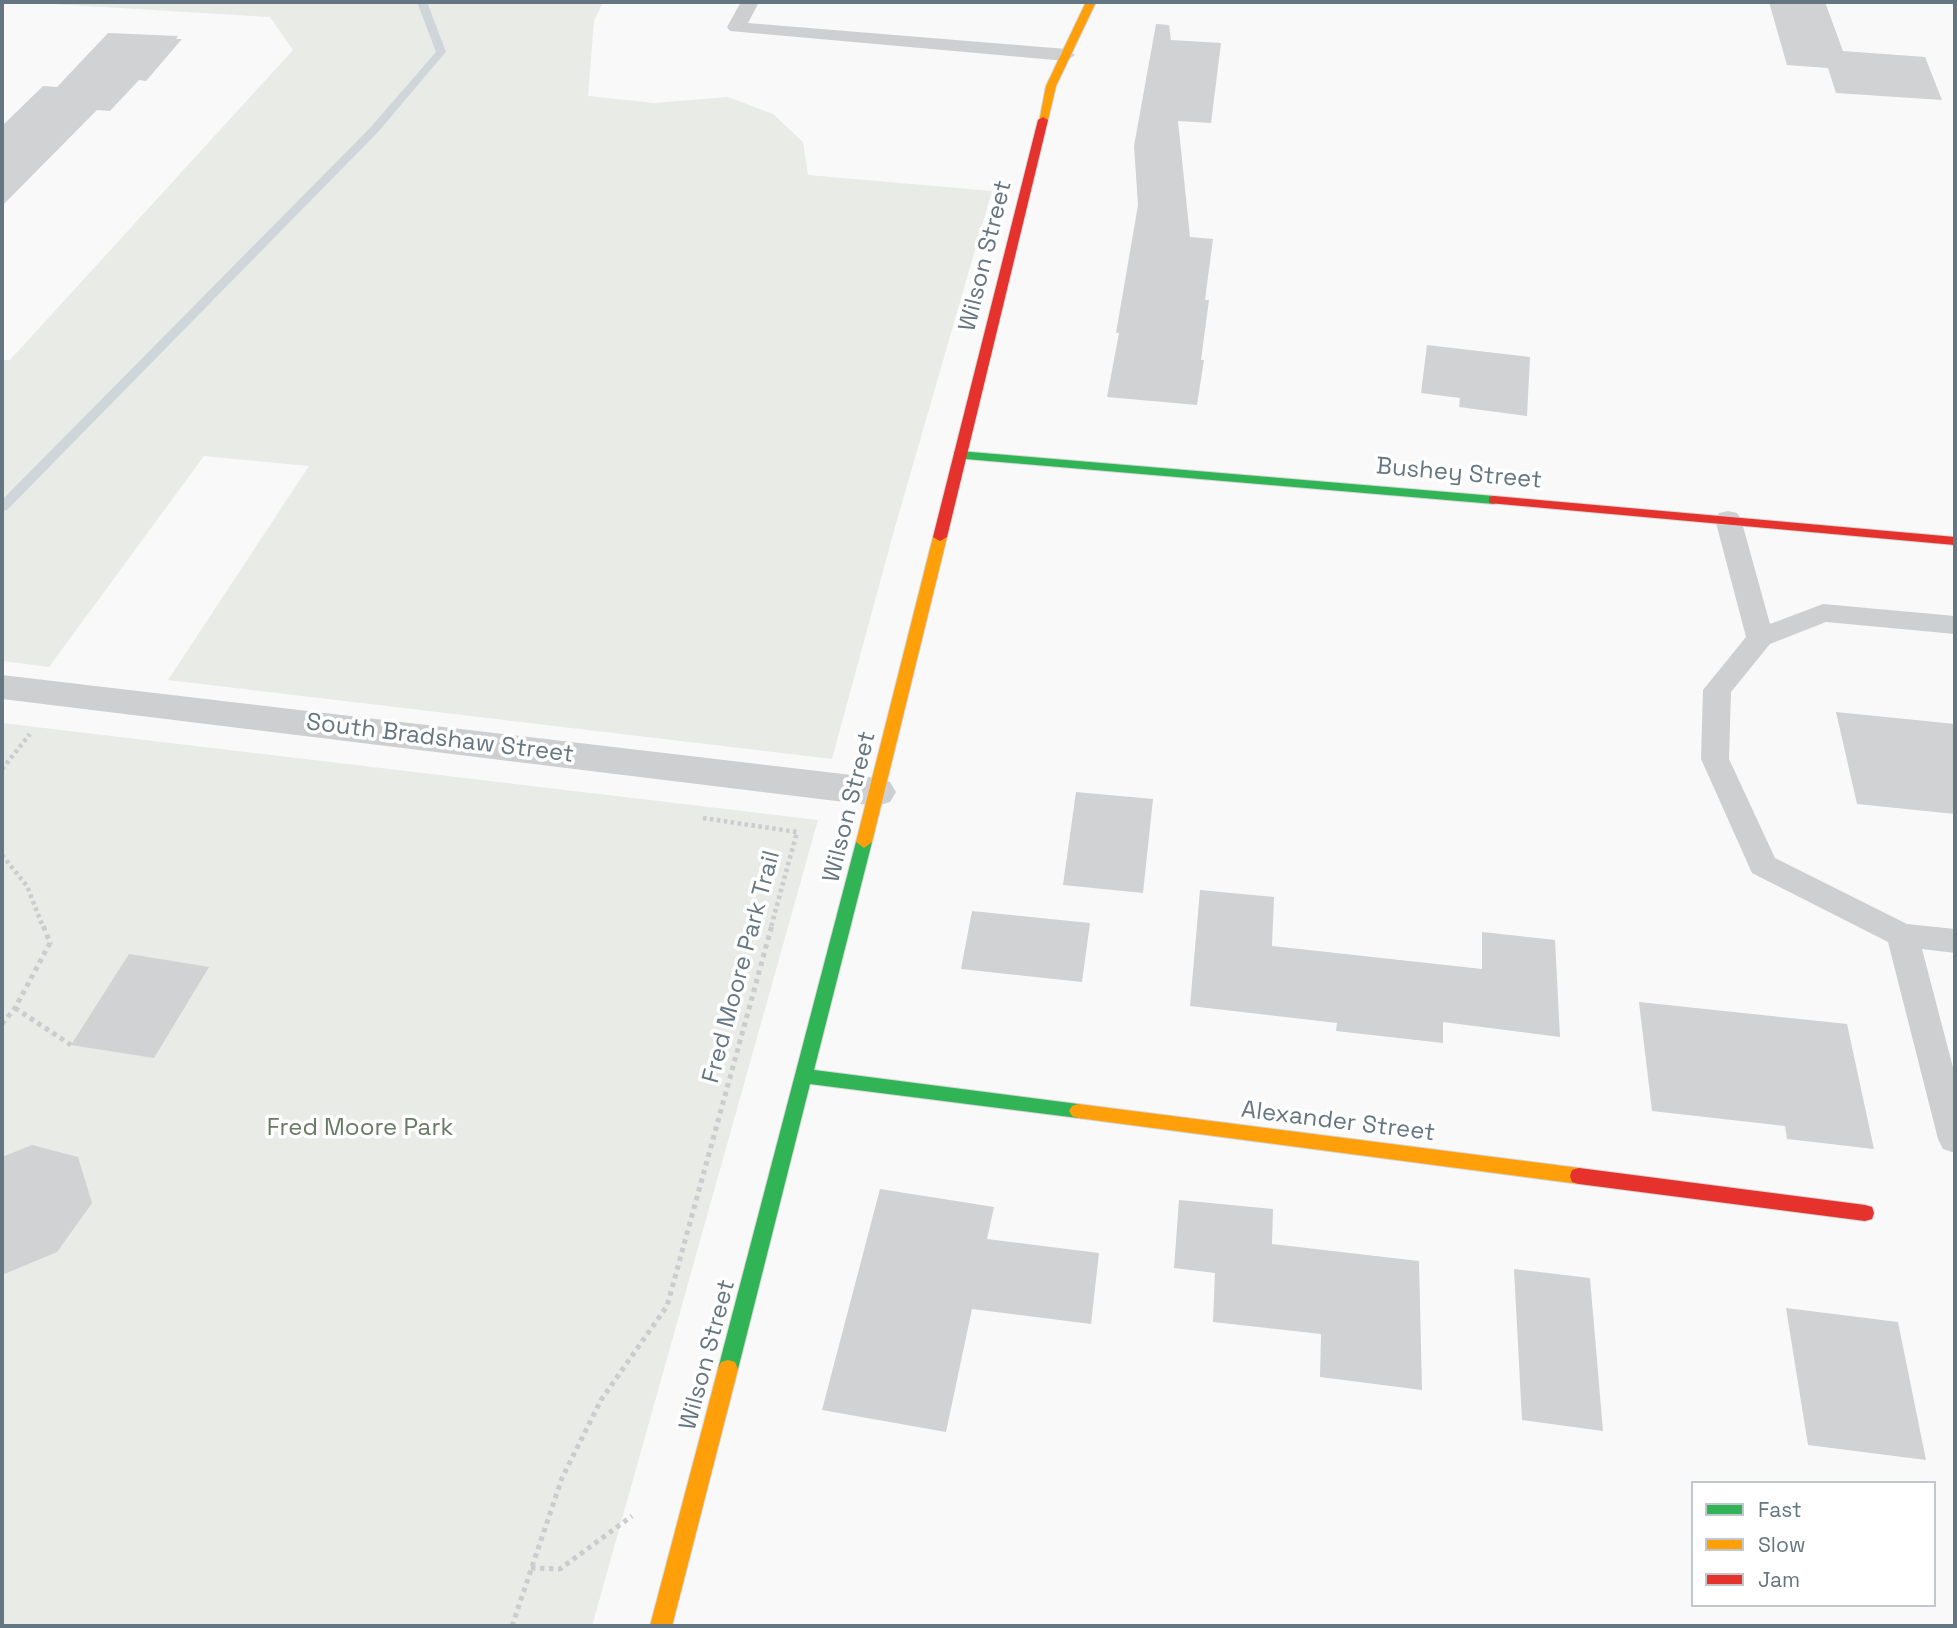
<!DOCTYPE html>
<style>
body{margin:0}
#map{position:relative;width:1957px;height:1628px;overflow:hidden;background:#f9f9f9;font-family:"Space Grotesk",sans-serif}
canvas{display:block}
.frame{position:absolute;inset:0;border:4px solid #657683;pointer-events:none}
.legend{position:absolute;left:1691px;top:1481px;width:245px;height:126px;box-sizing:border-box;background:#fff;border:2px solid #c1c8cd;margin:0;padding:9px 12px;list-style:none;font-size:21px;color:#657683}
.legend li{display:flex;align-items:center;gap:14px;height:35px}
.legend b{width:35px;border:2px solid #c1c8cd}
</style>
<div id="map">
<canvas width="1957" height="1628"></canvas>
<div class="frame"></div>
<ul class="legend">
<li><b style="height:9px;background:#30b455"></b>Fast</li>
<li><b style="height:9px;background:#ff9f0a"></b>Slow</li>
<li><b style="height:9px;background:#e5322d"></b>Jam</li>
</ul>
</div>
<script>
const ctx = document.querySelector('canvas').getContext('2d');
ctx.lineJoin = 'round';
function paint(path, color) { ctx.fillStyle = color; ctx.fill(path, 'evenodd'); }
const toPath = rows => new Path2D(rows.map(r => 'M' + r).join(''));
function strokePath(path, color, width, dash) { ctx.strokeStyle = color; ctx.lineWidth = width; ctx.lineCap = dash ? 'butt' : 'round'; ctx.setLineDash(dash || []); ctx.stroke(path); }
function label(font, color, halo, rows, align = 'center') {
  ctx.font = font + ' "Space Grotesk",sans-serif'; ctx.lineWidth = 7; ctx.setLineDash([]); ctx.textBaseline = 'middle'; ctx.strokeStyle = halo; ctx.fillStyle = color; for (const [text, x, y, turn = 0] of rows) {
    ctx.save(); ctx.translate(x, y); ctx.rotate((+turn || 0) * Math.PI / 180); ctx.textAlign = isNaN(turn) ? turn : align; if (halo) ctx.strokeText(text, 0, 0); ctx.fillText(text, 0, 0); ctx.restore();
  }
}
const green = toPath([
 [19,2,603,2,594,21,588,96,654,103,728,97,773,114,803,142,808,175,992,191,895,527,832,759,168,680,309,466,204,456,49,667,2,661,2,360,10,360,293,50,270,17],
 [2,723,818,820,592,1626,2,1626]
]);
const stream = toPath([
 [417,2,427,2,446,52,444,54,378,132,7,510,2,511,2,500,370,128,436,52,417,2]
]);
const building = toPath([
 [1769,2,1825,2,1843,51,1925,57,1942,100,1836,93,1828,68,1787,65],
 [1156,24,1169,25,1171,40,1221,43,1211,123,1178,121,1190,237,1213,239,1205,300,1209,300,1201,360,1204,360,1197,405,1107,397,1119,333,1116,333,1138,205,1134,146],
 [108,33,178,36,176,39,182,39,146,81,139,80,110,111,97,110,2,206,2,126,43,86,57,87],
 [1427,345,1530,357,1527,416,1459,407,1460,398,1421,393],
 [1836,712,1955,724,1955,814,1857,804],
 [1076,792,1153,799,1143,893,1063,885],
 [1200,890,1274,897,1272,946,1482,969,1482,932,1555,940,1560,1037,1443,1022,1443,1043,1336,1031,1337,1023,1190,1006],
 [972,911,1090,923,1082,982,961,969],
 [129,954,209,967,154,1058,71,1045],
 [1639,1002,1847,1024,1874,1149,1787,1139,1785,1126,1652,1111],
 [32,1145,78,1157,92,1203,57,1252,2,1275,2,1157],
 [880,1189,994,1207,987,1239,1099,1253,1091,1324,972,1309,946,1432,822,1410],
 [1179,1200,1273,1209,1272,1244,1419,1261,1422,1390,1320,1377,1321,1334,1213,1322,1215,1273,1174,1268],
 [1514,1269,1590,1278,1603,1431,1522,1420],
 [1786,1308,1898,1322,1926,1460,1808,1445]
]);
const pathFar1 = toPath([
 [2,769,30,734],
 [703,818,797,832,771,927],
 [2,855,27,886,43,927]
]);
const path = toPath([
 [15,1008,71,1045],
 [2,1024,15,1008,50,943,43,925],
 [531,1568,560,1569,632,1516],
 [512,1626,562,1478,601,1400,667,1306,772,925]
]);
const lane = toPath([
 [741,2,759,2,748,23,1066,49,1075,55,1066,61,730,31,727,27,741,2],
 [1728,511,1737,513,1741,519,1770,624,1823,604,1955,616,1955,634,1826,622,1770,644,1731,692,1729,759,1775,858,1907,924,1955,929,1955,953,1922,949,1955,1075,1955,1153,1943,1149,1938,1139,1888,942,1752,873,1701,759,1703,690,1746,637,1715,519,1719,513,1728,511]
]);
const street = toPath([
 [2,675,877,778,890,782,896,792,890,802,877,806,2,699,2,675]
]);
const fast = toPath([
 [959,451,1494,496,1501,500,1494,504,954,458,954,452,959,451],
 [864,836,872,842,814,1070,1078,1104,1084,1106,1087,1111,1084,1116,1078,1118,810,1084,738,1369,735,1376,728,1378,721,1376,718,1369,856,842,864,836]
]);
const slow = toPath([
 [1086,2,1096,2,1056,86,1048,120,1039,122,1046,86,1086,2],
 [940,533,947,537,872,842,864,848,856,842,933,537,940,533],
 [1078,1104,1579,1168,1586,1170,1588,1176,1586,1182,1579,1184,1078,1118,1072,1116,1069,1111,1072,1106,1078,1104],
 [728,1360,735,1362,738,1369,672,1626,650,1626,718,1369,721,1362,728,1360]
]);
const jam = toPath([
 [1043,117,1048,120,947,537,940,541,933,537,1038,120,1043,117],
 [1494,496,1955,537,1955,545,1489,503,1489,497,1494,496],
 [1579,1168,1865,1205,1872,1207,1874,1213,1872,1219,1865,1221,1579,1184,1572,1182,1570,1176,1572,1170,1579,1168]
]);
const streetNames = [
 ["Wilson Street",986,256,-76],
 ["Bushey Street",1459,474,5],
 ["South Bradshaw Street",440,739,7],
 ["Wilson Street",850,807,-76],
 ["Fred Moore Park Trail",742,967,-75],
 ["Alexander Street",1338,1122,7],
 ["Wilson Street",708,1355,-75]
];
const parkNames = [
 ["Fred Moore Park",360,1128]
];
paint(green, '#e8ebe6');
paint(stream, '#ced6d9');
paint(building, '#d0d2d3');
strokePath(fast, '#d5d6d7', 2);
strokePath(slow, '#d5d6d7', 2);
strokePath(jam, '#d5d6d7', 2);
strokePath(pathFar1, '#cbcccd', 4.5, [3.5, 3.5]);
strokePath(path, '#cbcccd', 5, [4.5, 4.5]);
paint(lane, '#cecfd0');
paint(street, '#cecfd0');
paint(fast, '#30b455');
paint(slow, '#ff9f0a');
paint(jam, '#e5322d');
label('24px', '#657683', '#fff', streetNames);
label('24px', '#687a64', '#fff', parkNames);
</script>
